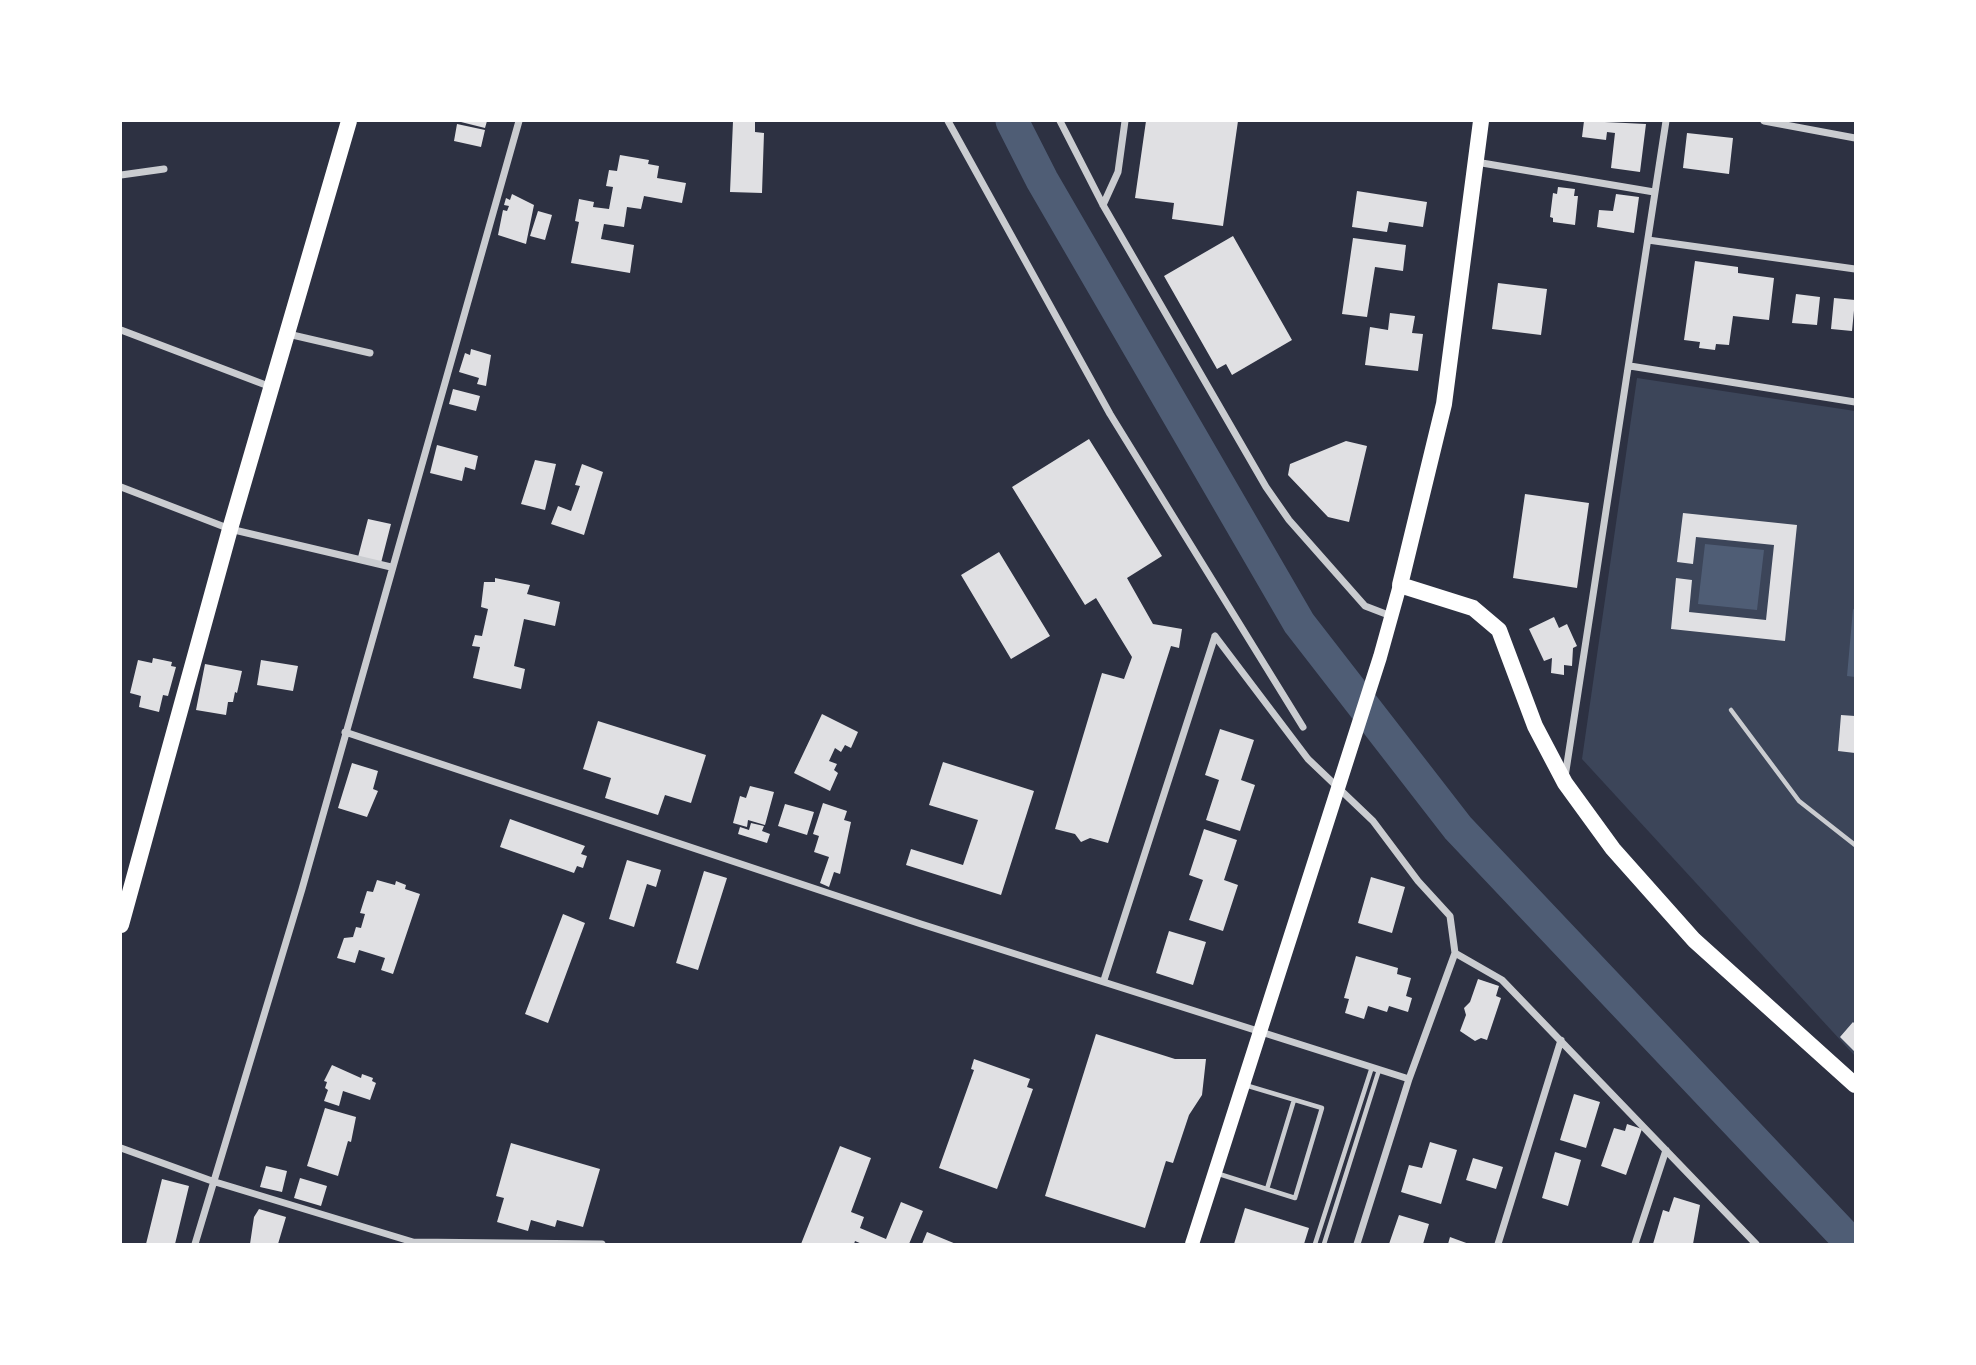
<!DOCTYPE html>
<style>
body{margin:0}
#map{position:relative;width:1976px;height:1365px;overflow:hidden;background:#2d3142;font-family:Lora,serif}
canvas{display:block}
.frame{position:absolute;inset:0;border:122px solid #fff;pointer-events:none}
</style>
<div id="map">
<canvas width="1976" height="1365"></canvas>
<div class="frame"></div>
</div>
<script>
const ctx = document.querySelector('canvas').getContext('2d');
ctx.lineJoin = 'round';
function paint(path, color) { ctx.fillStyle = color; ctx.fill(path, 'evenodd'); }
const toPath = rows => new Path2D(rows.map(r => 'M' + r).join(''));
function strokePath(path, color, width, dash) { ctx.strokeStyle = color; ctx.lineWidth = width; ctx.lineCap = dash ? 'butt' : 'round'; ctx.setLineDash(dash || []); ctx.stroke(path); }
const green = toPath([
 [1637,378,1855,411,1855,1056,1582,759]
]);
const water = toPath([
 [1705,544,1764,550,1757,610,1698,604],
 [1853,609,1855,610,1855,677,1847,676]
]);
const river = toPath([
 [1012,121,1042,180,1299,623,1458,828,1852,1244]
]);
const building = toPath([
 [457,121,487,121,485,128],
 [733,121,755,121,755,132,764,133,762,193,730,192],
 [1146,121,1238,121,1223,226,1172,219,1174,203,1135,198],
 [1584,121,1646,124,1640,172,1611,168,1615,133,1607,132,1606,140,1582,137],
 [457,124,485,130,481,147,454,141],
 [1687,133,1733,138,1729,174,1683,168],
 [620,155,649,160,648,164,659,166,657,178,686,183,682,203,644,196,641,209,627,207,624,227,604,224,601,239,634,245,630,273,571,263,579,222,575,221,579,199,594,202,593,207,609,209,613,187,606,186,609,170,617,171],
 [1558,187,1575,189,1574,196,1578,196,1575,225,1553,222,1553,218,1550,217,1553,193,1557,194],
 [1357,191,1427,202,1423,227,1389,222,1387,232,1352,227],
 [512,194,534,205,526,244,498,235,503,210,507,211,509,206,504,205,506,198,510,200],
 [1616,194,1639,197,1634,233,1597,227,1599,210,1613,211],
 [538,211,552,215,545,240,530,236],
 [1233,236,1292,340,1232,375,1226,364,1217,369,1164,276],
 [1353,238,1406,245,1403,271,1375,267,1367,317,1342,314],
 [1695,261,1738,267,1738,273,1774,278,1769,320,1733,316,1729,345,1716,344,1715,350,1699,348,1700,342,1684,340],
 [1498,283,1547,289,1541,335,1492,329],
 [1796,294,1820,297,1817,325,1792,323],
 [1834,298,1855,300,1852,331,1831,329],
 [1390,313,1415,316,1412,333,1423,334,1418,371,1365,365,1370,327,1388,330],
 [471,349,491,355,486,386,477,384,479,378,459,372,465,353,470,355],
 [453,389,480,396,476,411,449,404],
 [1089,439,1162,556,1127,578,1153,624,1182,629,1179,648,1171,646,1108,843,1090,838,1081,842,1075,834,1055,829,1102,673,1124,679,1132,657,1096,598,1085,605,1012,487],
 [1346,441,1367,446,1349,522,1328,517,1288,475,1290,464],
 [437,445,478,456,475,470,465,467,462,481,430,473],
 [535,460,556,464,545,510,521,504],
 [582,464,603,472,584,535,551,524,558,506,571,511,580,486,575,485],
 [1525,494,1589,503,1577,588,1513,578],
 [1683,513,1797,525,1785,641,1671,629,1676,578,1692,580,1689,612,1766,620,1774,545,1696,537,1693,564,1677,562],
 [368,519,391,524,381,563,358,557],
 [999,552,1050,636,1011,659,961,575],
 [495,578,530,585,527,594,560,602,555,626,524,619,514,666,525,669,521,689,473,678,480,647,472,646,475,635,482,636,488,609,481,607,484,582,495,582],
 [1554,617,1559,628,1567,624,1577,646,1573,648,1572,666,1564,665,1564,675,1551,673,1552,658,1544,661,1529,629],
 [153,658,172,662,171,666,176,667,168,696,163,695,159,712,139,707,141,696,130,693,138,660,152,663],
 [261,660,298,666,293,691,257,685],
 [205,664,242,671,237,693,235,692,233,702,228,702,226,715,196,710],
 [822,714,858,732,851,748,845,745,841,752,835,748,829,761,837,764,834,770,838,773,830,791,794,773],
 [1841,715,1855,716,1855,753,1838,751],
 [598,721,706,755,691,803,665,795,658,815,605,798,611,778,583,769],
 [1220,729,1254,740,1241,780,1255,785,1240,831,1206,820,1219,780,1205,775],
 [943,762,1034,791,1001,895,906,865,911,849,963,865,978,820,929,805],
 [352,763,378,771,373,789,378,791,367,817,338,808],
 [750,786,774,792,765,825,748,820,747,827,733,823,740,796,746,798],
 [823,803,847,811,844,820,851,822,840,874,834,872,829,887,820,883,829,857,814,852,819,836,813,834],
 [785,804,814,812,807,835,778,826],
 [510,819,585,846,581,854,587,856,583,868,577,866,574,873,500,847],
 [751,823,764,826,762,831,770,834,767,843,738,834,740,827,749,830],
 [1204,829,1237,840,1224,880,1238,885,1223,931,1189,920,1203,880,1189,875],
 [627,860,661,870,656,887,647,884,634,927,609,919],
 [704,871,727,878,698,970,676,963],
 [1371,877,1405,887,1392,933,1358,923],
 [377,880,395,885,396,881,406,885,405,889,420,894,393,974,381,970,385,958,359,950,355,963,337,958,344,938,353,937,356,927,361,928,365,914,360,913,367,891,373,892],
 [563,914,585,923,548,1023,525,1014],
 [1169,931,1206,942,1193,985,1156,973],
 [1356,956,1398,968,1397,974,1411,978,1406,996,1412,998,1408,1012,1389,1006,1387,1012,1368,1006,1364,1019,1345,1013,1349,999,1344,998],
 [1478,979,1499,986,1496,996,1501,998,1487,1040,1481,1038,1475,1041,1460,1031,1466,1015,1464,1008,1470,1002],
 [1853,1022,1855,1024,1855,1052,1840,1037],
 [1096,1034,1175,1059,1206,1059,1202,1095,1189,1115,1173,1163,1166,1161,1145,1228,1045,1196],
 [974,1059,1030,1079,1027,1087,1033,1089,997,1189,939,1168,974,1070,971,1069],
 [332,1065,361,1078,362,1074,373,1078,372,1081,376,1083,370,1100,343,1091,339,1106,324,1101,328,1090,325,1088,327,1082,324,1081],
 [1574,1094,1600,1102,1586,1148,1560,1140],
 [325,1108,356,1117,351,1142,348,1141,338,1176,307,1166],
 [1627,1124,1642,1129,1626,1175,1601,1166,1614,1128,1625,1131],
 [1430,1142,1457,1150,1441,1204,1401,1192,1409,1165,1422,1168],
 [511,1143,600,1169,583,1227,557,1220,555,1227,531,1220,528,1231,497,1222,504,1198,496,1196],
 [840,1146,871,1158,851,1212,864,1217,860,1228,886,1239,901,1202,923,1211,909,1244,862,1244,855,1241,854,1244,801,1244],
 [1555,1152,1581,1160,1568,1206,1542,1198],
 [1473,1158,1503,1167,1496,1189,1466,1180],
 [266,1166,287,1171,282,1192,260,1187],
 [300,1178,327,1186,321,1206,294,1198],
 [162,1179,189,1186,175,1244,146,1244],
 [1674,1197,1700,1205,1693,1244,1653,1244,1663,1210,1669,1212],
 [1245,1208,1309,1228,1304,1244,1234,1244],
 [259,1209,286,1217,278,1244,250,1244,254,1217],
 [1399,1215,1429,1224,1423,1244,1389,1244],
 [927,1232,956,1244,922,1244],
 [1450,1237,1469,1244,1448,1244]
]);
const service = toPath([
 [1731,710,1799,801,1855,845],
 [1219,1174,1295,1198,1322,1108,1245,1085],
 [1267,1189,1294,1100],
 [1315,1244,1372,1067],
 [1324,1244,1379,1070]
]);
const minor = toPath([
 [948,121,1110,414,1303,727],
 [1060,121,1103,205,1266,487,1289,520,1365,606,1391,616],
 [1764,121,1855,138],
 [1476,162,1654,192],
 [121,175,164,169],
 [1103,205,1118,172,1125,121],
 [1648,240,1855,269],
 [121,330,271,387],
 [288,334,370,353],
 [1630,366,1855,402],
 [121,487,230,529,391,567],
 [1215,636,1308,759,1373,821,1418,881,1450,916,1455,953,1409,1079,1357,1244],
 [345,732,921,924,1409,1079],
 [1565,777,1666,121],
 [1455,953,1502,980,1756,1244],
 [1104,980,1215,636],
 [121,1148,212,1181,413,1242,602,1244],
 [195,1244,302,889,519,121],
 [1498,1244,1561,1040],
 [1635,1244,1666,1150]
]);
const secondary = toPath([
 [1192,1244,1380,657,1400,585]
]);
const primary = toPath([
 [121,925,230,529,349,121]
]);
const trunk = toPath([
 [1481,121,1444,404,1400,585,1473,608,1499,630,1535,726,1565,783,1613,849,1694,940,1855,1085]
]);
paint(green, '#3c4559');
paint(water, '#4f5d75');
strokePath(river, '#4f5d75', 33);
paint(building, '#e0e0e3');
strokePath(service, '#caccd0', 4.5);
strokePath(minor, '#caccd0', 7);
strokePath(secondary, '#fff', 14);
strokePath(primary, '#fff', 16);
strokePath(trunk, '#fff', 16);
</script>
